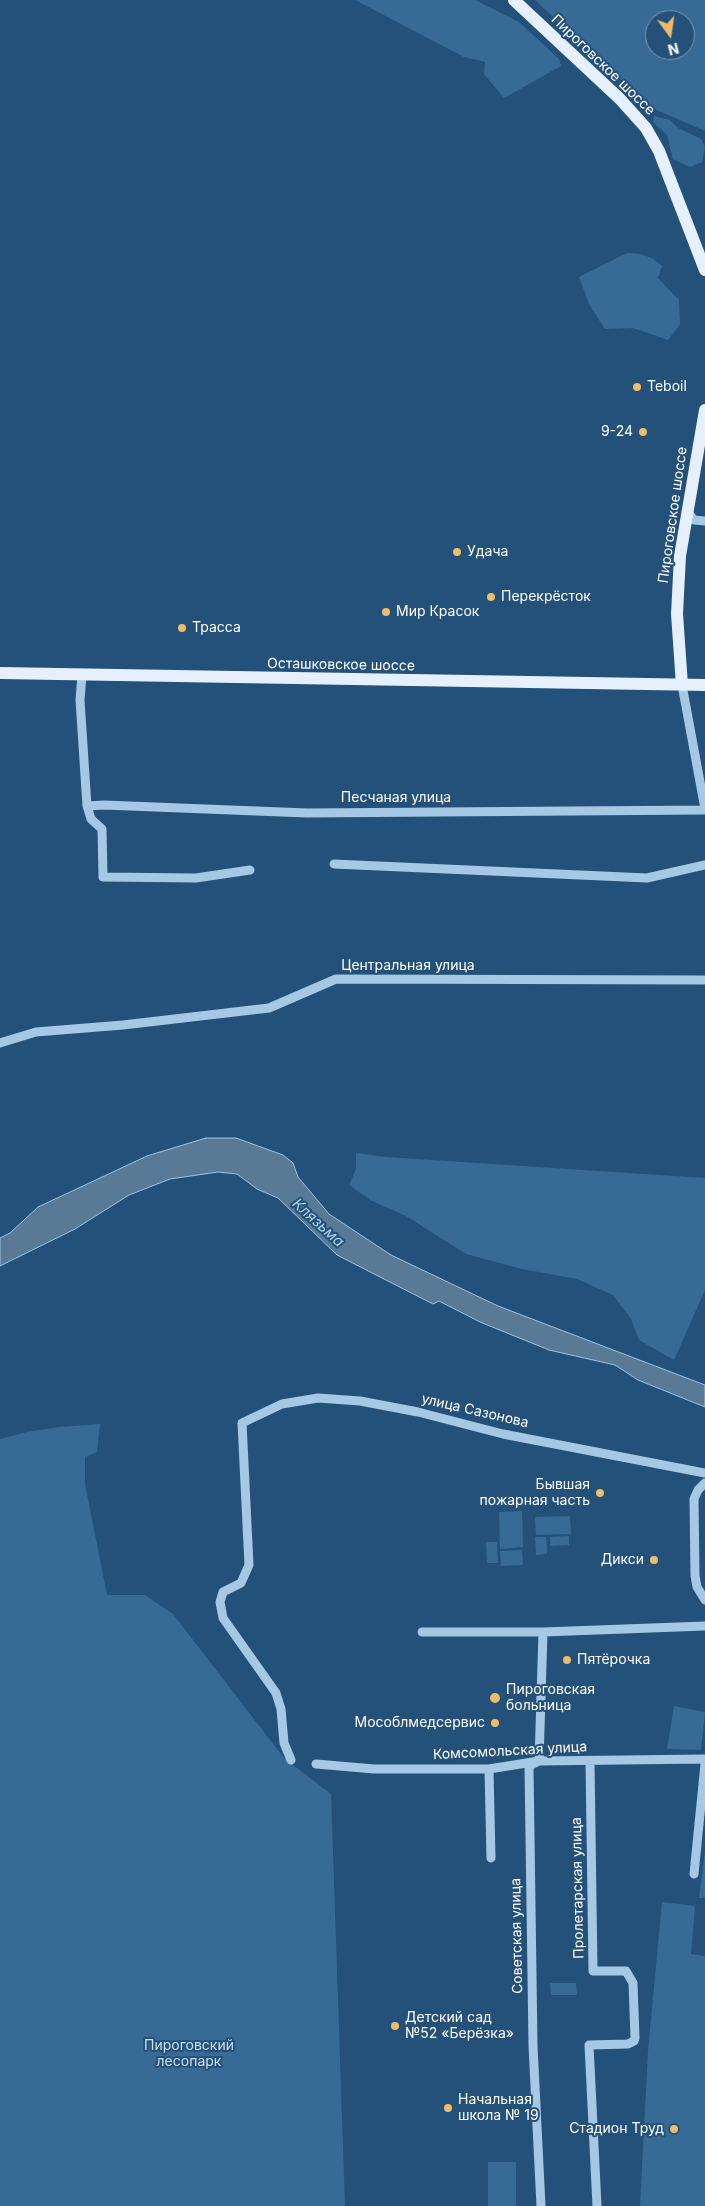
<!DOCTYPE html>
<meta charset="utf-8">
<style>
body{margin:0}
#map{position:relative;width:705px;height:2206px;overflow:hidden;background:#245179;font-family:Inter,sans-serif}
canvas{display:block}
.north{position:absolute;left:645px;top:10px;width:50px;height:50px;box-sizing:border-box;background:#245179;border:1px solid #7c97af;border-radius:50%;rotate:166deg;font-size:14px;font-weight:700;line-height:20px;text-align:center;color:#fff}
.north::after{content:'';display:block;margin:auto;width:18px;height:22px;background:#eebb69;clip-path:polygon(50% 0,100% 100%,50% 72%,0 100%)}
</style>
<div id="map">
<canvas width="705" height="2206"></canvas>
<div class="north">N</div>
</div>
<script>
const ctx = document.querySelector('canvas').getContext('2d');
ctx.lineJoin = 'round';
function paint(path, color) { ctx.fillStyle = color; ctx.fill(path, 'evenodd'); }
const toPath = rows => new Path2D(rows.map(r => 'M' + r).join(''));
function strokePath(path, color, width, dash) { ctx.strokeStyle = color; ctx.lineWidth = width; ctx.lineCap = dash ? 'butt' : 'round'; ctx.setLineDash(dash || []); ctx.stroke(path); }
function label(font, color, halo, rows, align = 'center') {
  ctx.font = font + ' Inter,sans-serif'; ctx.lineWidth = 4; ctx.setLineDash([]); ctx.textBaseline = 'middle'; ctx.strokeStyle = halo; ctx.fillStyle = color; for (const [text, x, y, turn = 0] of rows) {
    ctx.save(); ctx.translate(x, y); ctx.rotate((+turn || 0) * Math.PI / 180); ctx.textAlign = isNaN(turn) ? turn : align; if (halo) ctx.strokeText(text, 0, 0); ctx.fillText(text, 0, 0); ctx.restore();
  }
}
const green = toPath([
 [355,0,475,0,519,22,559,59,561,66,504,98,484,74,485,62,464,57],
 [535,0,705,0,705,131,652,108],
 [655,20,685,20,685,50,655,50],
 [654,116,670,120,678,128,701,139,705,147,702,162,690,167,673,159,667,135,653,122],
 [627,253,640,254,652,258,662,266,658,278,679,300,680,324,668,340,633,328,605,329,590,306,579,277],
 [356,1153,386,1157,705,1178,705,1290,674,1360,639,1340,631,1319,613,1295,577,1279,522,1269,466,1254,406,1216,370,1200,349,1185,356,1169],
 [100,1424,97,1452,85,1457,85,1484,107,1595,145,1595,173,1614,284,1758,331,1794,345,2206,0,2206,0,1439,27,1432,59,1427],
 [522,1511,523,1547,500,1549,499,1512],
 [570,1516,571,1534,536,1535,535,1517],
 [569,1536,569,1545,550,1546,550,1537],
 [535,1537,546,1537,547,1554,536,1555],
 [486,1542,497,1542,498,1563,487,1563],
 [522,1550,523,1565,501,1566,500,1551],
 [674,1706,705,1712,701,1750,667,1749],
 [705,1850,705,1898,699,1898],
 [662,1902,695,1906,691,1954,705,1956,705,2206,640,2206,648,2051],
 [550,1983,576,1983,577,1995,551,1995],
 [488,2162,516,2162,516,2206,488,2206]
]);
const water = toPath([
 [206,1138,236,1138,283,1155,293,1163,298,1177,329,1214,391,1255,498,1306,705,1385,705,1407,638,1380,615,1365,549,1350,480,1322,439,1301,433,1304,337,1255,278,1198,257,1189,237,1174,218,1172,170,1179,129,1195,75,1229,0,1266,0,1238,10,1233,38,1207,147,1156,206,1138]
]);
const minor = toPath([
 [687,511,694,520,705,521],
 [82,675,80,700,87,806,91,819,102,829,103,877,196,878,250,870],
 [682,685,705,809],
 [87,806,104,805,307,813,705,810],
 [334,864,647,878,705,865],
 [0,1043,36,1032,123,1025,269,1008,336,979,705,980],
 [705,1483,698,1490,694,1499,695,1576,697,1587,705,1600],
 [422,1632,543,1632,705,1626],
 [291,1760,284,1743,281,1709,276,1693,223,1618,220,1602,223,1592,241,1583,249,1565,242,1423,282,1404,318,1398,360,1401,418,1412,503,1434,705,1473],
 [590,1761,593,1971,626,1971,633,1983,635,2038,634,2041,628,2044,589,2045,597,2206],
 [316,1764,374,1769,489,1769,539,1761,705,1759],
 [489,1769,491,1858],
 [694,1874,705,1764],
 [541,2206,533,2046,529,1766,539,1761,543,1632]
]);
const major = toPath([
 [514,0,620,99,646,128,659,151,705,270],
 [0,673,705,685],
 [682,685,677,614,680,556,705,410]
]);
const markers = [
 [637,387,5,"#eebb69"],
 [643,432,5,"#eebb69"],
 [457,552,5,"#eebb69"],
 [491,597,5,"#eebb69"],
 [386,612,5,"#eebb69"],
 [182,628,5,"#eebb69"],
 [600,1493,5,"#eebb69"],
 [654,1560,5,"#eebb69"],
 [567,1660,5,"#eebb69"],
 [495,1698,6,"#eebb69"],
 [495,1723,5,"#eebb69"],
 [395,2026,5,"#eebb69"],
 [448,2108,5,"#eebb69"],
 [674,2129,5,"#eebb69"]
];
const streetNames = [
 ["Пироговское шоссе",603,65,44],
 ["Пироговское шоссе",673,515,-82],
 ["Осташковское шоссе",341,665,1],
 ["Песчаная улица",396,798],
 ["Центральная улица",408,966],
 ["улица Сазонова",475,1411,13],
 ["Комсомольская улица",510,1751,-3],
 ["Пролетарская улица",578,1888,-91],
 ["Советская улица",517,1936,-91]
];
const poiNames = [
 ["Teboil",647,387],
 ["9-24",633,432,"right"],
 ["Удача",467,552],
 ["Перекрёсток",501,597],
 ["Мир Красок",396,612],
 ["Трасса",192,628],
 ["Бывшая",590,1485,"right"],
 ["пожарная часть",590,1501,"right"],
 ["Дикси",644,1560,"right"],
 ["Пятёрочка",577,1660],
 ["Пироговская",506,1690],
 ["больница",506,1706],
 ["Мособлмедсервис",485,1723,"right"],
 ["Детский сад",405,2018],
 ["№52 «Берёзка»",405,2034],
 ["Начальная",458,2100],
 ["школа № 19",458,2116],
 ["Стадион Труд",664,2129,"right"]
];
const parkNames = [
 ["Пироговский",189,2046],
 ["лесопарк",189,2062]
];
const waterNames = [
 ["Клязьма",318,1223,42]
];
paint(green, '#376b96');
paint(water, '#597a97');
strokePath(water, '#9ac4e5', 1);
strokePath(minor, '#a5c8e4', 9);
strokePath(major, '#e5f0fc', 12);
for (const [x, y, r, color] of markers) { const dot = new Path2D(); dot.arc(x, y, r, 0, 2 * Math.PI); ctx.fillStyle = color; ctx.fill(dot); strokePath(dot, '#245179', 2); }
label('14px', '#fff', '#245179', streetNames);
label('14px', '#fff', '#245179', poiNames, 'left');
label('14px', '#c8e0f3', '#245179', parkNames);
label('italic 15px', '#b0d1ec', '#245179', waterNames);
</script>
